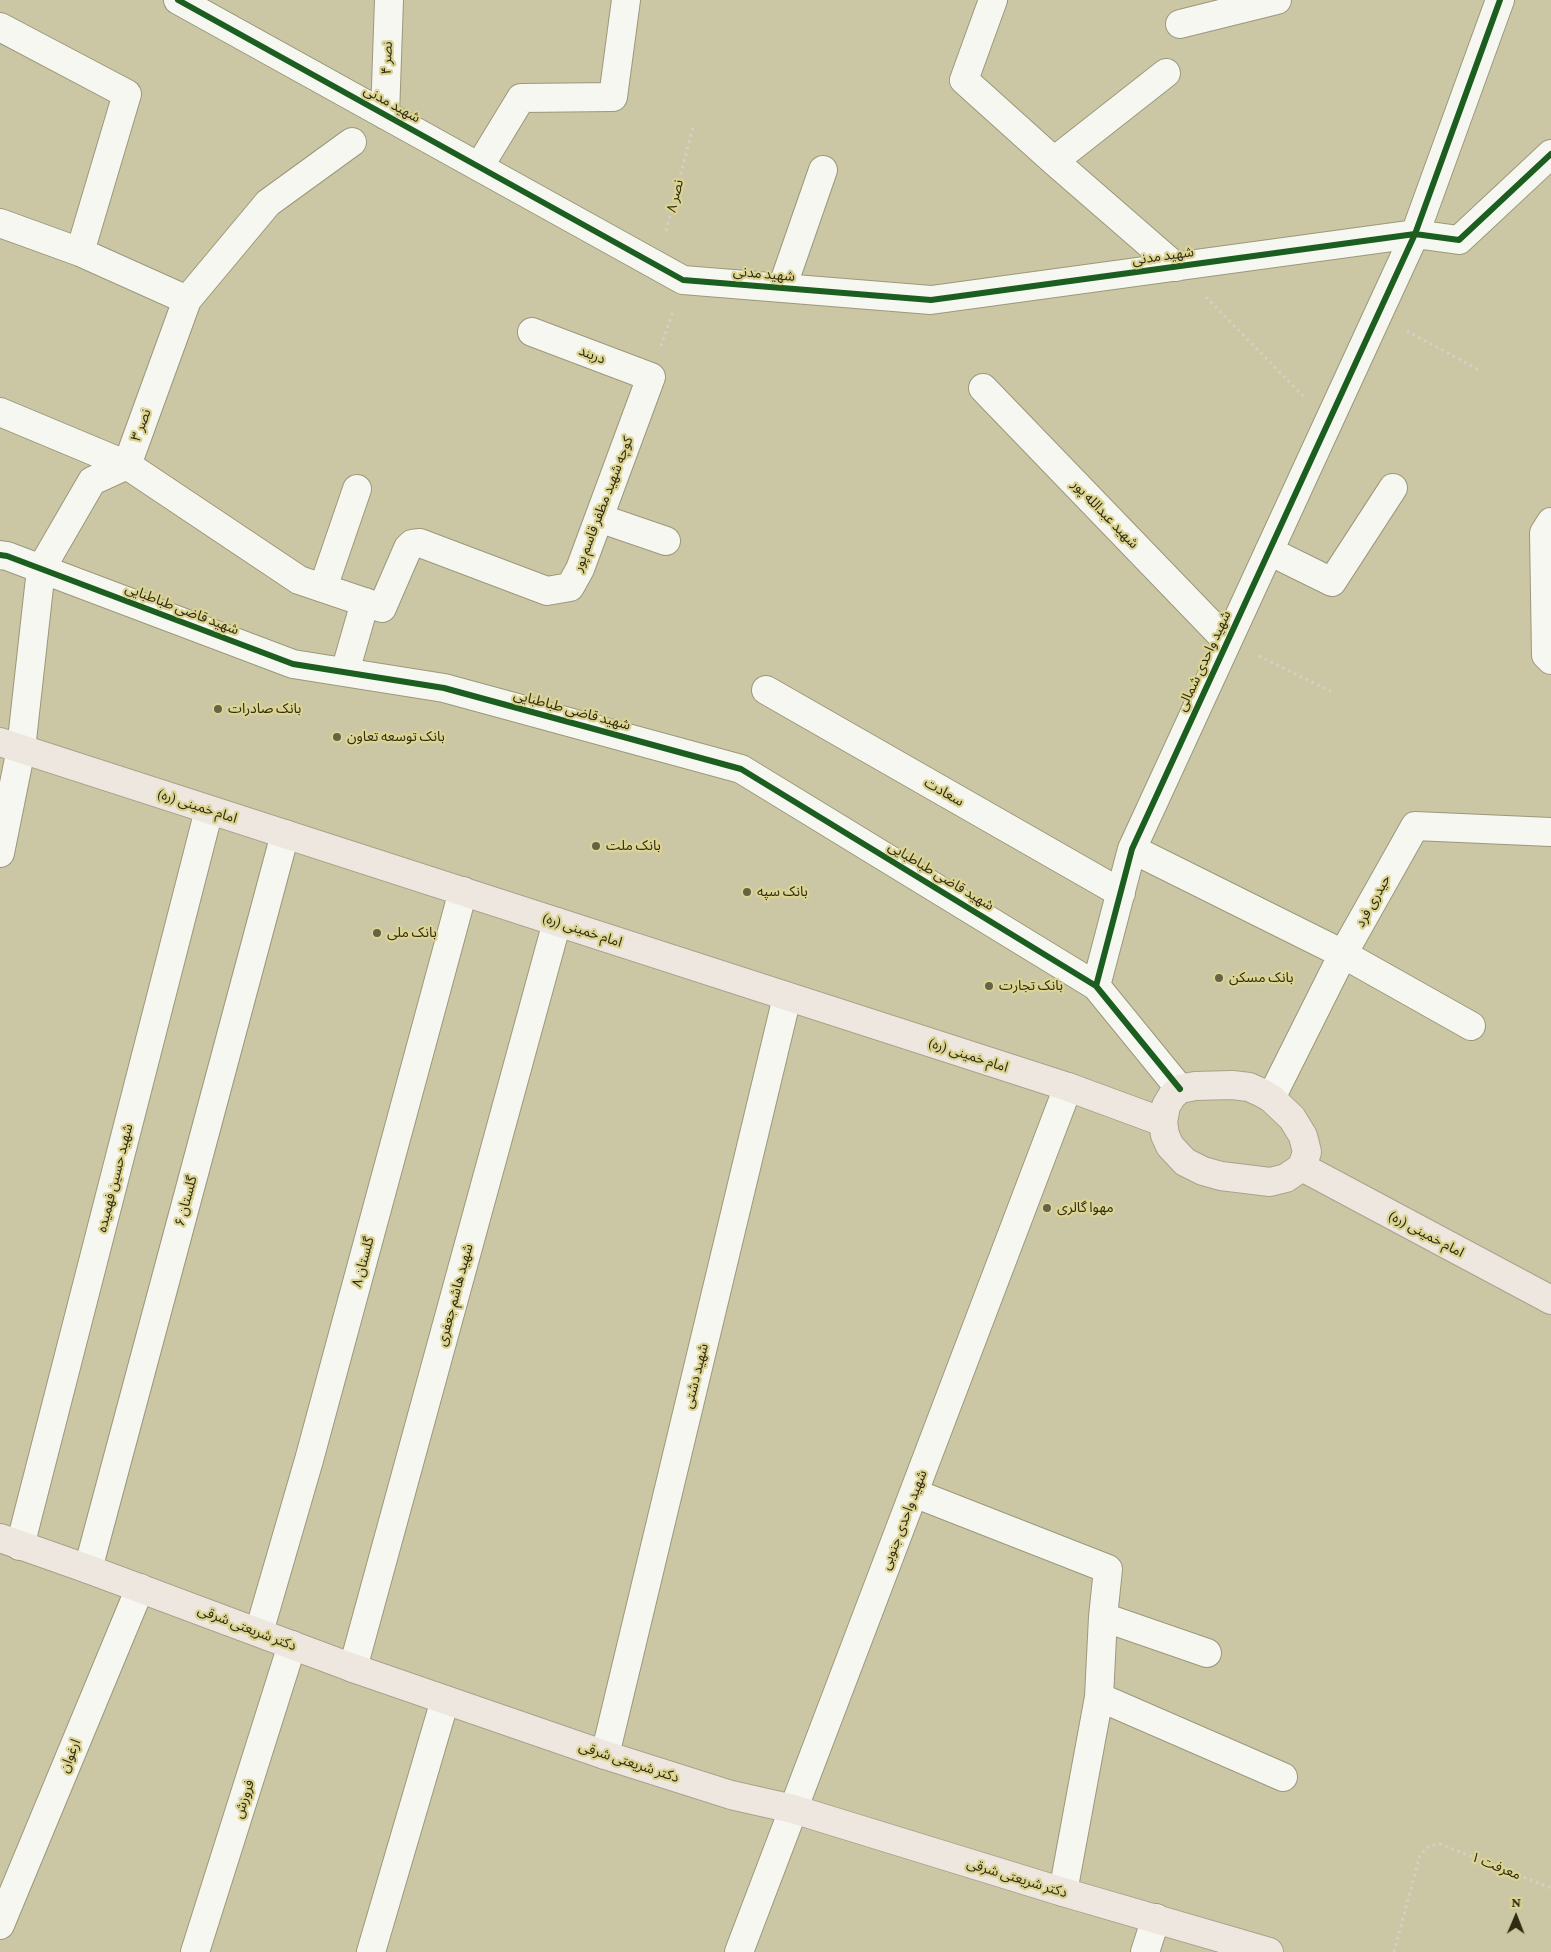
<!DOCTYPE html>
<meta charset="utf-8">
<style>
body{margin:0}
#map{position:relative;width:1551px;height:1952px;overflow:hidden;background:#cbc7a4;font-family:"Crimson Pro",serif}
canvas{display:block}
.north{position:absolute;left:1491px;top:1892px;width:50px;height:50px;-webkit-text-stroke:4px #dcd493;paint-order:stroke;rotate:1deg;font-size:14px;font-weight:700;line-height:20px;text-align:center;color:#2f2c12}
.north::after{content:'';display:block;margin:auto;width:18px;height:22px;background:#2f2c12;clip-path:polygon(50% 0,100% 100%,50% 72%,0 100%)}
</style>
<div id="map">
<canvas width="1551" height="1952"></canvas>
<div class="north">N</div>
</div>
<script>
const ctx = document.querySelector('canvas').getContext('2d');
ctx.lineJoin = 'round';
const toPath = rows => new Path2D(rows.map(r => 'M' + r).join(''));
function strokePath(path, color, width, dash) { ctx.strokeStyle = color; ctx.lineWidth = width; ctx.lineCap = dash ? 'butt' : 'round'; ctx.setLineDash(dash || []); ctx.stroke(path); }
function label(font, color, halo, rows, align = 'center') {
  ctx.font = font + ' "Crimson Pro","Noto Sans Arabic",serif'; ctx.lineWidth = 4.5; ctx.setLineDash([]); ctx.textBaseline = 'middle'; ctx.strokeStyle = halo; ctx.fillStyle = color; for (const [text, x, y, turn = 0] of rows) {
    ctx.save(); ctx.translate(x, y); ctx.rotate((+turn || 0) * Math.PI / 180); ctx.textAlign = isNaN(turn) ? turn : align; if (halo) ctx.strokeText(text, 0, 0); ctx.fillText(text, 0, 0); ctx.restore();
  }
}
const path = toPath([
 [666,231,693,127],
 [1206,297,1303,396],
 [1407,331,1479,370],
 [661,346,673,311],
 [1259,656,1334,693],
 [1394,1952,1420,1855,1429,1846,1440,1844,1551,1888]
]);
const minor = toPath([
 [178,0,683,280,931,300,1415,234,1459,240,1551,154],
 [993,0,964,80,1054,161,1176,267],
 [1180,24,1277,0],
 [0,27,127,94,80,252],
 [385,115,389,0],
 [1054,161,1166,73],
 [479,167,521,98,613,97,626,0],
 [0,223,80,252,187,300],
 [782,288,823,170],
 [983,388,1227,641],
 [0,412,127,465,299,580,382,608,408,548,412,544,420,543,547,591,570,587,580,569,651,377,532,332],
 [599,518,666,541],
 [1551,522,1544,533,1546,655,1551,660],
 [1269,551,1332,582,1393,488],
 [0,555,7,556,293,664,444,688,741,769,1096,986],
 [323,588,357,489],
 [345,672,365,602],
 [766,690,1121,893],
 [1132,849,1343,954,1471,1026],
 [0,853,21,749,41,569,92,481,127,465,187,300,268,203,352,142],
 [1180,1089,1096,986,1132,849,1415,234,1500,0],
 [1271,1098,1343,954,1415,826,1551,832],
 [914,1493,1108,1569,1103,1617,1099,1697,1063,1892],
 [20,1546,209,810],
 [88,1569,285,834],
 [1103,1617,1207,1653],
 [259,1632,309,1460,463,891],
 [353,1668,557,922],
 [1099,1697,1283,1777],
 [605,1755,787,997],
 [0,1925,140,1588],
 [195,1952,292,1645],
 [371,1952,445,1700],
 [739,1952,1068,1087],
 [1145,1952,1156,1918]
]);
const major = toPath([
 [0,742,1068,1087,1163,1122],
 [1232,1085,1249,1087,1260,1092,1271,1098,1292,1118,1303,1136,1307,1152,1302,1167,1286,1178,1270,1182,1221,1176,1203,1171,1185,1162,1170,1146,1165,1135,1163,1122,1166,1106,1172,1096,1180,1089,1195,1086,1232,1085],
 [1302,1167,1551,1300],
 [0,1538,88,1569,353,1668,605,1755,731,1795,793,1809,1063,1892,1269,1952]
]);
const cycleway = toPath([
 [178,0,683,280,931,300,1415,234,1459,240,1551,154],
 [0,555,7,556,293,664,444,688,741,769,1096,986],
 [1180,1089,1096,986,1132,849,1415,234,1500,0]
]);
const markers = [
 [218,709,5,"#666245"],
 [337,737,5,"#666245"],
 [596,846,5,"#666245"],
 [747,892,5,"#666245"],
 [377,933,5,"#666245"],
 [1219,978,5,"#666245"],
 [989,986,5,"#666245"],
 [1047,1208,5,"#666245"]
];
const streetNames = [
 ["نصر ۴",387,58,-88],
 ["شهيد مدنی",392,104,29],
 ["نصر ۸",675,196,-76],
 ["شهيد مدنی",1163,256,-8],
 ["شهيد مدنی",764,274,5],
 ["دربند",592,355,21],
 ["نصر ۳",141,425,-70],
 ["کوچه شهید مظفر قاسم پور",603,504,-69],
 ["شهید عبدالله پور",1105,514,46],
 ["شهید قاضی طباطبایی",182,609,21],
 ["شهید واحدی شمالی",1204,661,-65],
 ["شهید قاضی طباطبایی",572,710,15],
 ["سعادت",944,792,30],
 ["امام خمینی (ره)",197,806,18],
 ["شهید قاضی طباطبایی",941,876,31],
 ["حیدری فرد",1373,901,-61],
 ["امام خمینی (ره)",582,930,18],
 ["امام خمینی (ره)",968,1055,18],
 ["شهيد حسین فهمیده",115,1178,-76],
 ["گلستان ۶",186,1201,-75],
 ["امام خمینی (ره)",1426,1234,28],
 ["گلستان ۸",363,1262,-75],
 ["شهيد هاشم جعفری",455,1295,-75],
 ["شهید دشتی",696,1376,-76],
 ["شهید واحدی جنوبی",904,1520,-69],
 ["دکتر شریعتی شرقی",247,1628,21],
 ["ارغوان",70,1756,-68],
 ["دکتر شریعتی شرقی",629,1762,18],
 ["فروزش",244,1799,-72],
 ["معرفت ۱",1496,1866,22],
 ["دکتر شریعتی شرقی",1017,1878,17]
];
const poiNames = [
 ["بانک صادرات",228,709],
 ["بانک توسعه تعاون",347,737],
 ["بانک ملت",606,846],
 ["بانک سپه",757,892],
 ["بانک ملی",387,933],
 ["بانک مسکن",1229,978],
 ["بانک تجارت",999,986],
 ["مهوا گالری",1057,1208]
];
strokePath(minor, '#9b987c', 30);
strokePath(major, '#aca08b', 30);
strokePath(path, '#d3d1c6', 3, [2.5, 4]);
strokePath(minor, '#f7f7f1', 28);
strokePath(major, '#ede7e0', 28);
strokePath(cycleway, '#1b5e20', 6);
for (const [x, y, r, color] of markers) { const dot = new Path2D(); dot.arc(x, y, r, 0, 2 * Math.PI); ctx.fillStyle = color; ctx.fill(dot); strokePath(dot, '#dcd493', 2); }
label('14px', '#2f2c12', '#dcd493', streetNames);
label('14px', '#2f2c12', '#dcd493', poiNames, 'left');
</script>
